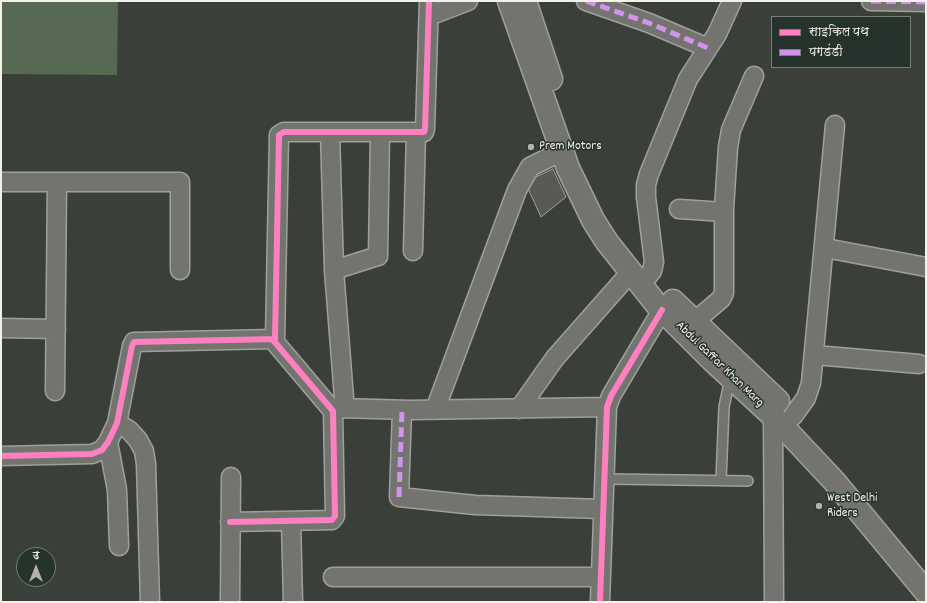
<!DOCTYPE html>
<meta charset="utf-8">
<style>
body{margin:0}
#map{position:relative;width:927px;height:603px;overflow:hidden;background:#3b3f3a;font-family:Dekko,"Playpen Sans Deva",sans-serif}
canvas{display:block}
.frame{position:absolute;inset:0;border:2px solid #f4f1e8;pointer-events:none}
.legend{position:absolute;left:771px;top:16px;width:140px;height:52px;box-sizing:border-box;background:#26332d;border:1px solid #787f78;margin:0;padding:5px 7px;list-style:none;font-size:12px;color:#f4f1e8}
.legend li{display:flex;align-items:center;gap:8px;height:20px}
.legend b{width:20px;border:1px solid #787f78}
.north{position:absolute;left:16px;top:547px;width:40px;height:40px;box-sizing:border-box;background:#26332d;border:1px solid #787f78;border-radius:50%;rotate:0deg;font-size:11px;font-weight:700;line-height:16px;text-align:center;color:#f4f1e8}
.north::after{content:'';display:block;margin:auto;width:14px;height:18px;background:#b3b3ab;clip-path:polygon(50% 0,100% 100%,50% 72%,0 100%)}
</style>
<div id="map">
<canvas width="927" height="603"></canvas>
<div class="frame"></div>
<ul class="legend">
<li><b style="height:5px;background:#ff80c0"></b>साइकिल पथ</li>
<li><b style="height:5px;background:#d193ec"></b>पगडंडी</li>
</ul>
<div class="north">उ</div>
</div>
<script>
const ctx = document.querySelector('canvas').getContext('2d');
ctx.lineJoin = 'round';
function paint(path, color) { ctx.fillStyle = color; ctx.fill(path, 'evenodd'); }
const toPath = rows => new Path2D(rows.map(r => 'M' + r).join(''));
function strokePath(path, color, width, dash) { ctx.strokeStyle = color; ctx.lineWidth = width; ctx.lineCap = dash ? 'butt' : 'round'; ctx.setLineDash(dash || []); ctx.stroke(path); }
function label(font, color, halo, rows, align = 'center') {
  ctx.font = font + ' Dekko,sans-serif'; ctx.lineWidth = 3; ctx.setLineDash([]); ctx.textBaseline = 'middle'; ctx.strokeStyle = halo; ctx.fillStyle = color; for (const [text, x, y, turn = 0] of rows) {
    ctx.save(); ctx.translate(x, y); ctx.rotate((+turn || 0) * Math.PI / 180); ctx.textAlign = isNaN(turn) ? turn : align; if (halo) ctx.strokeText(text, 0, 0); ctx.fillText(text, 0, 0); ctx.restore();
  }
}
const green = toPath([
 [1,1,118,1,117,75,1,74]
]);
const building = toPath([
 [553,169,566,197,541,217,525,182,553,169]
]);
const lane = toPath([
 [610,479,748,481],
 [721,481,724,407,730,378]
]);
const street = toPath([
 [586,1,649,23,708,48],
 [871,1,926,2],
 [429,16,468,1],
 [330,132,334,270,344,398],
 [1,182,180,182,180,270],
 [679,209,724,212],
 [825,248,926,267],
 [413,251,416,132],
 [334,270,378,256,380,133],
 [648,276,652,271,654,262,646,197,646,185,649,174,688,79,717,34,732,1],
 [695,321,721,299,724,293,724,209,728,147,731,130,754,76],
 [1,328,56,329],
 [815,355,919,364],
 [55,391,57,182],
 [519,409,555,358,630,273],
 [402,410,399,497,475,505,602,509],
 [435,410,517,190,530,167,562,151],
 [333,411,340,408,410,410,607,407],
 [773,416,774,602],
 [793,416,806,398,811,383,835,125],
 [117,423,129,430,138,440,144,451,146,464,150,602],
 [108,442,117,490,119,546],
 [1,456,92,454,102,450,108,442,117,423,132,346,134,342,275,339,279,135,284,132,424,132,425,129,429,1],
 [291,521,293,602],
 [230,522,332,520,335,516,333,411,273,340],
 [333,577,600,577],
 [230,602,231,477],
 [600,602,607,407,611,396,662,310]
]);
const primary = toPath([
 [509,1,568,168,593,220,607,242,657,305,712,360,773,416,834,481,926,592],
 [525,1,551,79],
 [673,301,778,401]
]);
const quiet = toPath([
 [586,1,649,23,708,48],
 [871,1,926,2],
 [399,497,402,410]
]);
const cycleway = toPath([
 [1,456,92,454,102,450,108,442,117,423,132,346,134,342,275,339,279,135,284,132,424,132,425,129,429,1],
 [230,522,332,520,335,516,333,411,273,340],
 [600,602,607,407,611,396,662,310]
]);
const markers = [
 [531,147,4,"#b3b3ab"],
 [819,506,4,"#b3b3ab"]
];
const poiNames = [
 ["Prem Motors",539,147],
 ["West Delhi",827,499],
 ["Riders",827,514]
];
const streetNames = [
 ["Abdul Gaffar Khan Marg",719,365,44]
];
paint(green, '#576a51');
paint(building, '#595955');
strokePath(building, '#9fa09c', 1);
strokePath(lane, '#9fa09c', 12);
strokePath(street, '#9fa09c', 21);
strokePath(primary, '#9fa09c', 25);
strokePath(lane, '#737470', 9);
strokePath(street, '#737470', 18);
strokePath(primary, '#737470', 22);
strokePath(quiet, '#d193ec', 5, [10, 5]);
strokePath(cycleway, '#ff80c0', 6);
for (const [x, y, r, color] of markers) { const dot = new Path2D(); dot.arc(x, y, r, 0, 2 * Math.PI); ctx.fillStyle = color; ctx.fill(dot); strokePath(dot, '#26332d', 1.5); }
label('13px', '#f4f1e8', '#26332d', poiNames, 'left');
label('13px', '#f4f1e8', '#26332d', streetNames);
</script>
